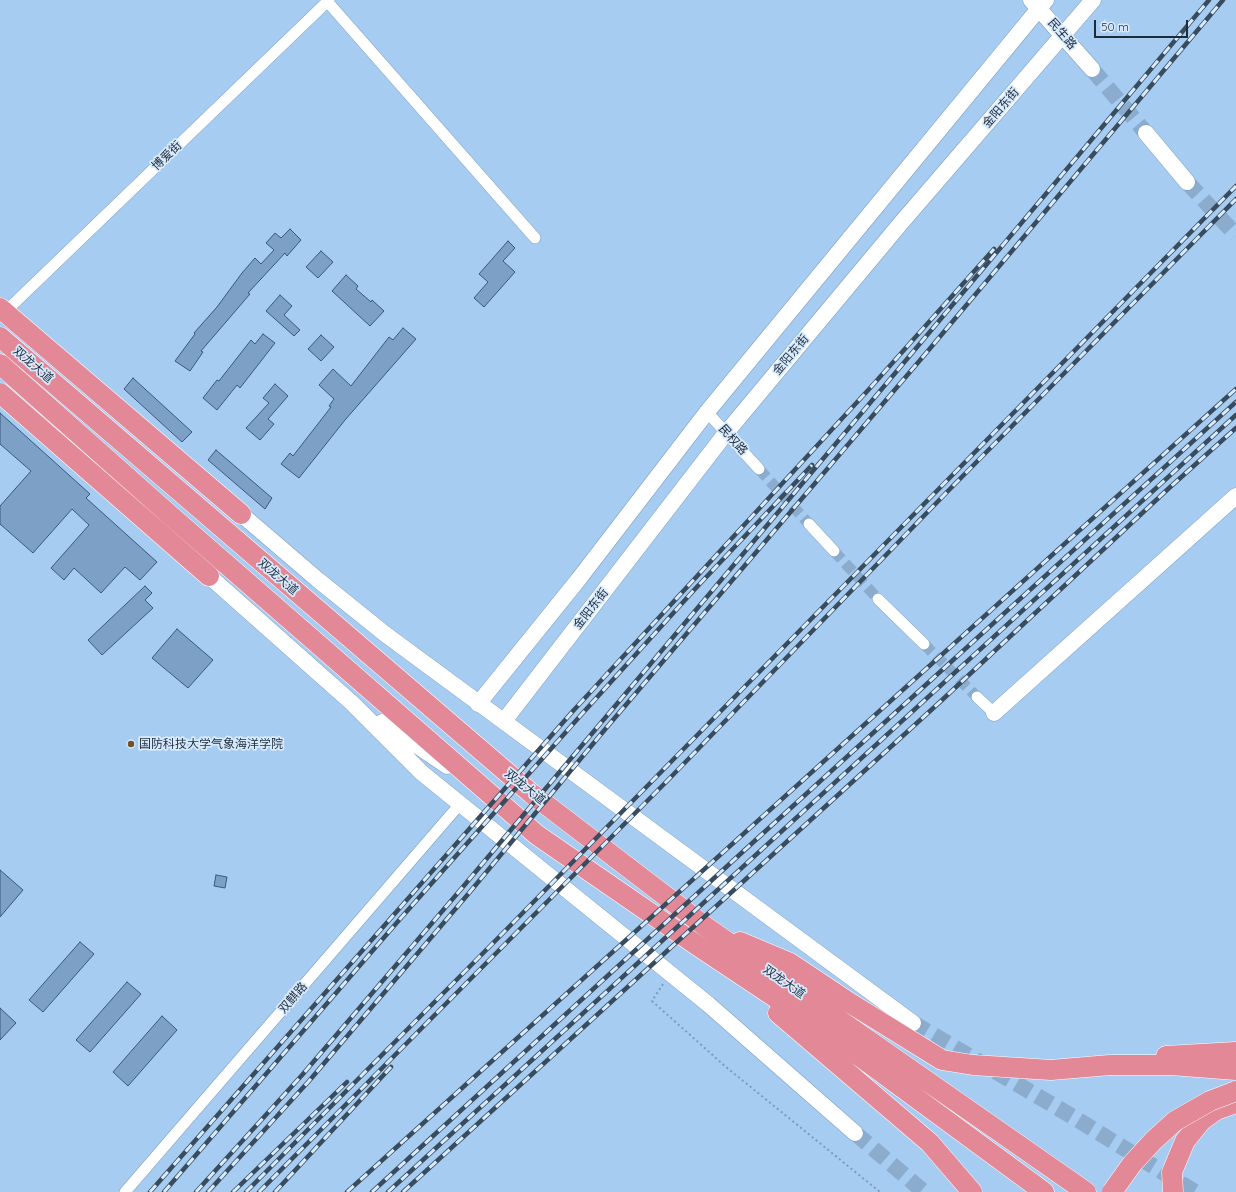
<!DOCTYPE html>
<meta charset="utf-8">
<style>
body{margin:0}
#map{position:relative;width:1236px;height:1192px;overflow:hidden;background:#a7ccf2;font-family:Quicksand,sans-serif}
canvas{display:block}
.scale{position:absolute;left:1094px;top:20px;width:94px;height:18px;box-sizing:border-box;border:2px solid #1d2c3a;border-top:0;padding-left:5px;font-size:12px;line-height:14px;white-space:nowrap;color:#1d2c3a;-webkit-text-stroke:3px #d8ebfe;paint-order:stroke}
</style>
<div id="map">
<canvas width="1236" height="1192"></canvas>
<div class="scale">50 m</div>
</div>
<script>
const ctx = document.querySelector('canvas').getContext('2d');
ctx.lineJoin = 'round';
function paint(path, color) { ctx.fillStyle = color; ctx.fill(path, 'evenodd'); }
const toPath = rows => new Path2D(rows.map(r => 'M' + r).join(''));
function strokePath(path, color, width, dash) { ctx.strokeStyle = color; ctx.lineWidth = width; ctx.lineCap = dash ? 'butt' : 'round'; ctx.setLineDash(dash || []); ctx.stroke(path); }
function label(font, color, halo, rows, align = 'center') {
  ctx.font = font + ' Quicksand,"Noto Sans SC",sans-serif'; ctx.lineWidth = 3.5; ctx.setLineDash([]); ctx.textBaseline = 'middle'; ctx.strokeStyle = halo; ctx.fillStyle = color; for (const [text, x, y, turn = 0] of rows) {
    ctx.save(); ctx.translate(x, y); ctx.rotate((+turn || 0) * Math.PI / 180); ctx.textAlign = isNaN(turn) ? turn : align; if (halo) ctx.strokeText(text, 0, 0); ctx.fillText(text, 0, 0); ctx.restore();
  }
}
const building = toPath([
 [290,229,301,240,287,256,285,253,248,293,250,294,201,351,203,352,190,371,175,361,195,334,194,333,217,307,242,273,255,258,261,264,274,250,266,243,275,233,281,238,290,229],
 [508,241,515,248,503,261,515,272,484,307,474,298,488,282,479,274,508,241],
 [321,251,333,262,318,278,306,267,321,251],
 [346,275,358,286,356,289,371,302,372,300,384,311,370,326,332,291,346,275],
 [280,295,292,306,284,315,300,330,294,336,266,311,280,295],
 [403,328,416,339,345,420,299,478,281,464,290,453,293,456,331,407,329,406,334,399,319,385,333,369,351,386,389,337,393,340,403,328],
 [263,334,275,343,240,388,237,385,217,410,203,398,217,380,219,381,251,340,255,344,263,334],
 [321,335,334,347,321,361,308,349,321,335],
 [133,378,192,432,182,442,124,389,133,378],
 [275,384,288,396,268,419,274,424,260,440,246,428,269,403,263,398,275,384],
 [0,413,90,494,86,498,157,562,140,580,125,567,101,593,74,568,64,580,51,568,89,525,72,509,33,553,0,524,0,506,31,471,0,444,0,413],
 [216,450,272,498,265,509,208,460,216,450],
 [145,586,152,593,145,600,153,608,102,655,88,640,145,586],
 [177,629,213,660,188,688,152,658,177,629],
 [0,870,23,890,0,917,0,870],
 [216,875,227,877,225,888,214,886,216,875],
 [80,942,94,954,43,1012,29,1000,80,942],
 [127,982,141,994,90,1052,76,1040,127,982],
 [0,1008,16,1023,0,1040,0,1008],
 [162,1016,177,1030,128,1086,113,1072,162,1016]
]);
const streetTunnel = toPath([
 [759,469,809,524],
 [834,551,878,599],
 [924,644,977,697]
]);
const secondaryTunnel = toPath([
 [1092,69,1146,133],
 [1187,182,1236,235],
 [913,1023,1075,1118,1195,1192],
 [855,1133,924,1192]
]);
const path = toPath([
 [663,984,652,1001,726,1067,880,1192]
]);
const street = toPath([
 [326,0,535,238],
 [5,312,329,0],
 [707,412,759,469],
 [809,524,834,551],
 [878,599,924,644],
 [977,697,994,713],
 [125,1192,460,804]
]);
const secondary = toPath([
 [1031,0,1092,69],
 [1146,133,1187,182],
 [241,514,318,580,385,634,913,1023],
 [209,576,352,703,422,773,708,1004,855,1133],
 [478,704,578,580,707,412,1046,0],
 [994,713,1236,496],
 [504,721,726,433,901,223,1093,0],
 [382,722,447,766]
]);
const highway = toPath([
 [0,308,241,514],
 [0,337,532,794,706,927,1086,1192],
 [0,364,171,516,537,835,698,946,821,1028,1044,1192],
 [0,393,209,576],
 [740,942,790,963,850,1003,942,1060,973,1065,1051,1070,1110,1065,1171,1065,1236,1070],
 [778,1013,930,1143,972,1192],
 [1166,1056,1236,1052],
 [1173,1192,1172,1172,1185,1141,1202,1120,1216,1110,1236,1103]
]);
const rail = toPath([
 [150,1192,573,711,871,387,994,249],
 [164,1192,400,919,581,715,695,589,812,465],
 [196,1192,303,1074,462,888,1209,0],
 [208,1192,309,1081,469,893,607,727,927,352,1223,0],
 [233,1192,347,1082],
 [246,1192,505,931,1236,186],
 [259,1192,669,779,947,492,1236,199],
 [275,1192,391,1067],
 [347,1192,1236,389],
 [372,1192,748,847,1236,402],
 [388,1192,1236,415],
 [403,1192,941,701,1168,489,1236,428]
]);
const highwayBridge = toPath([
 [1112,1192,1132,1164,1153,1141,1175,1121,1210,1101,1236,1091]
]);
const markers = [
 [131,744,4,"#735129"]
];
const streetNames = [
 ["民生路",1062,34,49],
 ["金阳东街",1001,108,-49],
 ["博爱街",167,156,-44],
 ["金阳东街",791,355,-50],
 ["双龙大道",33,365,41],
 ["民权路",733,440,48],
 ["双龙大道",278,577,41],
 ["金阳东街",591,609,-52],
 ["双龙大道",525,787,39],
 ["双龙大道",784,982,35],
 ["双麒路",293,998,-49]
];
const poiNames = [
 ["国防科技大学气象海洋学院",139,744]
];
paint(building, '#7da1c6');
strokePath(building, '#375979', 1);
strokePath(streetTunnel, '#8baccd', 11, [11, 5.5]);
strokePath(secondaryTunnel, '#8baccd', 16, [16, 8]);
strokePath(street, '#7b9ec2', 12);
strokePath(secondary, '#7b9ec2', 17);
strokePath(highway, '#fff', 21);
strokePath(path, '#7c9ab9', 2, [2, 3]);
strokePath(street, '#fff', 11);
strokePath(secondary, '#fff', 16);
strokePath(highway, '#e38897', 20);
strokePath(rail, '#384c5e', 4.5);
strokePath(rail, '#d8ebfe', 3, [9]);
strokePath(highwayBridge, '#fff', 21, []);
strokePath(highwayBridge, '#e38897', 20);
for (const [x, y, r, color] of markers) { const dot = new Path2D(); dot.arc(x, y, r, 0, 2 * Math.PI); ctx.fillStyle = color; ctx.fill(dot); strokePath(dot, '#d8ebfe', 1.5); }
label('12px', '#1d2c3a', '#d8ebfe', streetNames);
label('12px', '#1d2c3a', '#d8ebfe', poiNames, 'left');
</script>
